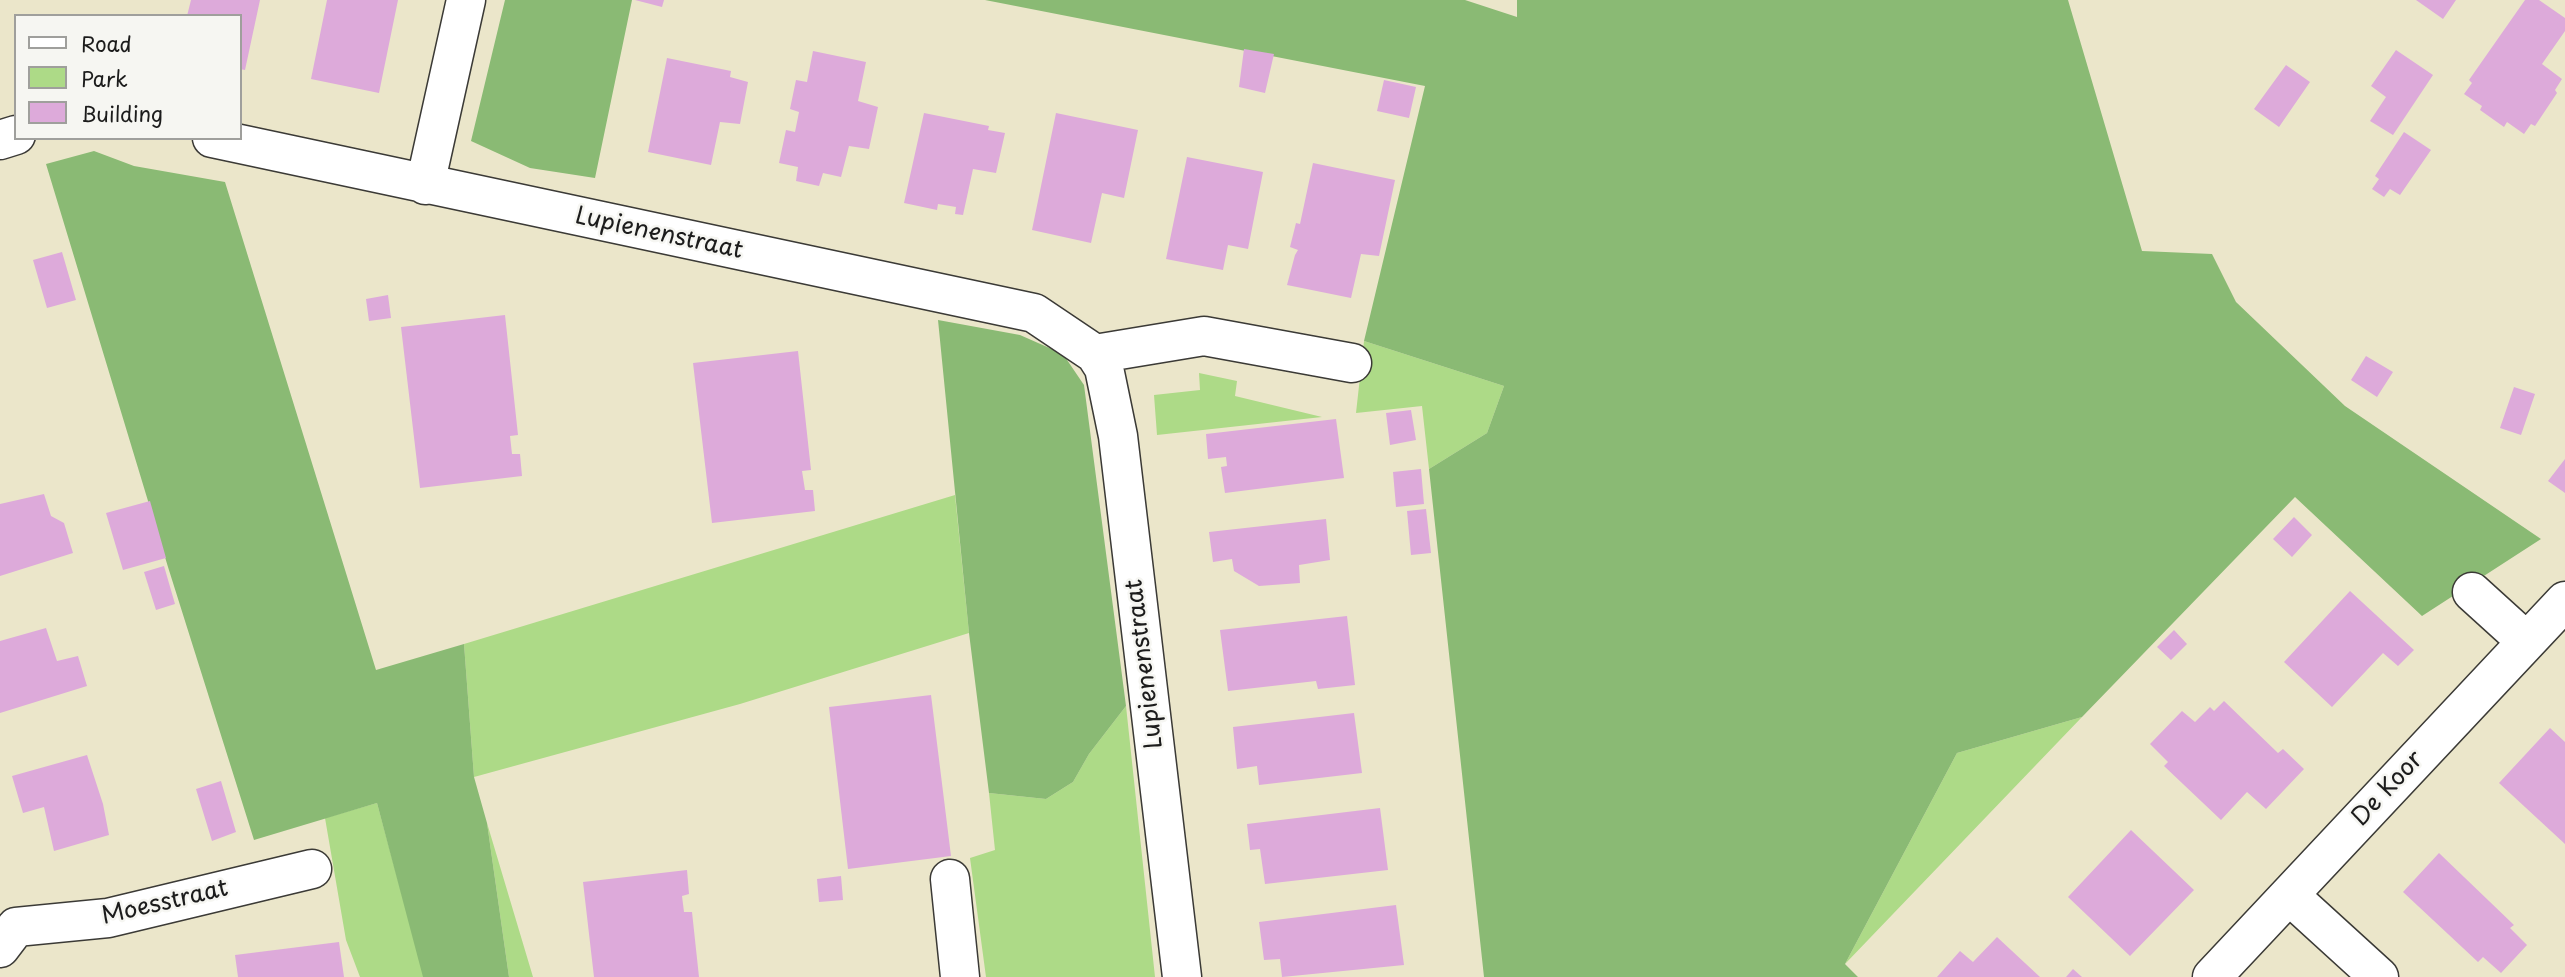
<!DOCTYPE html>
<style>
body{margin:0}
#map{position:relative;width:2565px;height:977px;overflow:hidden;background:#ebe6ca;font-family:"Playpen Sans",sans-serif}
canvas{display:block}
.legend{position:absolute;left:14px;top:14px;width:228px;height:126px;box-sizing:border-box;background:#f6f6f2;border:2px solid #9f9f9c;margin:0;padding:9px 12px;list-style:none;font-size:21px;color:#1c1c1c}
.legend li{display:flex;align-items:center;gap:14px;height:35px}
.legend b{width:35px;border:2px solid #9f9f9c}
</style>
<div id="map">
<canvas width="2565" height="977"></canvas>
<ul class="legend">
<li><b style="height:9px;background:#fff"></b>Road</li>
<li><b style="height:19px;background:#adda87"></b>Park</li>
<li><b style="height:19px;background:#ddaada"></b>Building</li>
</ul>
</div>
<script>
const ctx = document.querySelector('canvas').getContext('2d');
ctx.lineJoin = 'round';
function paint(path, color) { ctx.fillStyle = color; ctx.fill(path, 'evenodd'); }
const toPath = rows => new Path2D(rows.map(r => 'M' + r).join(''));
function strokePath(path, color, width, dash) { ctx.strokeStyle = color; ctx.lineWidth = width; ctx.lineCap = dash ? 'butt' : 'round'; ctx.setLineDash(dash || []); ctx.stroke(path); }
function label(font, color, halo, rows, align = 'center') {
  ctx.font = font + ' "Playpen Sans",sans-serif'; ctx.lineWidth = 5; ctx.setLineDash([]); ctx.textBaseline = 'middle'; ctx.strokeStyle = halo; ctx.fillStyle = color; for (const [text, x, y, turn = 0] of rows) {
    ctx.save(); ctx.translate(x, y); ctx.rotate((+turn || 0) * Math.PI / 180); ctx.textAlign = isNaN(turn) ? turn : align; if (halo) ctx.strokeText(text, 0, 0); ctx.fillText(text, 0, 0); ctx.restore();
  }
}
const green = toPath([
 [1364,341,1504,386,1487,433,1429,469,1422,406,1356,413],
 [1199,373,1237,381,1235,396,1322,417,1157,435,1154,395,1200,390],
 [955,495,969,633,740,704,474,777,464,644],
 [1126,706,1155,977,986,977,970,858,995,850,989,793,1046,799,1073,782,1089,754],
 [2082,717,1845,964,1957,753],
 [377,803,423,972,423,977,360,977,346,940,325,818],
 [487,823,533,977,509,977]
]);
const forest = toPath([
 [505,0,632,0,595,178,530,168,471,141],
 [985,0,1465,0,1517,17,1517,0,2068,0,2142,251,2212,254,2236,302,2345,406,2541,539,2422,616,2295,497,2082,717,1957,753,1845,964,1858,977,1484,977,1429,469,1487,433,1504,386,1364,341,1425,86],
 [94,151,134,166,225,182,376,670,464,644,474,777,487,823,509,977,423,977,377,803,254,840,168,567,46,164],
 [938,320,1020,335,1063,354,1084,385,1126,706,1089,754,1073,782,1046,799,989,793,969,633]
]);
const building = toPath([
 [191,0,260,0,245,70,240,69,240,16,187,16],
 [327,0,398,0,379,93,311,79],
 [635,0,664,0,662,7],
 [2416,0,2456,0,2443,19],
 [2525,0,2539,0,2565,18,2565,31,2542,64,2562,79,2555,90,2557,93,2535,126,2531,124,2524,134,2507,122,2504,127,2480,110,2482,106,2464,94,2472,83,2469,80],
 [1244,49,1274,54,1265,93,1239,87],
 [2396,50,2433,75,2393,135,2370,121,2386,97,2371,86],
 [813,51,866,62,858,101,878,107,869,149,849,146,841,177,823,173,819,186,796,181,798,167,779,163,786,130,795,132,799,112,790,109,796,80,807,82],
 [667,58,731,71,730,77,748,82,740,124,720,122,711,165,648,152],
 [2286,65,2310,82,2279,127,2254,109],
 [1384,80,1416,87,1409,118,1377,111],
 [924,113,989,126,988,130,1005,133,996,173,973,169,963,215,955,214,956,207,938,204,937,210,904,203],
 [1056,113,1138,130,1124,198,1102,193,1091,243,1032,230],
 [2404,132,2431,150,2400,195,2390,189,2384,197,2372,189,2379,179,2375,176],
 [1187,157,1263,172,1248,249,1228,245,1223,270,1166,259],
 [1313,163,1395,180,1379,256,1361,254,1351,298,1287,285,1295,255,1298,250,1290,247,1296,223,1300,224],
 [62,252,76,300,47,308,33,260],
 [388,295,391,318,369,321,366,299],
 [505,315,518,435,510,436,512,454,520,454,522,476,420,488,401,327],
 [798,351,811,470,802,471,805,490,813,490,815,511,712,523,693,363],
 [2366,356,2393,372,2377,397,2351,380],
 [2514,387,2535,394,2521,435,2500,428],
 [1411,410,1416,440,1390,445,1386,413],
 [1336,419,1344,478,1225,493,1221,467,1227,466,1226,457,1208,459,1206,434],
 [2565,459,2565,493,2548,481],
 [1421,469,1424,504,1396,507,1393,472],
 [44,494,51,516,64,523,73,553,0,576,0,504],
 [150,501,166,558,123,570,106,513],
 [1426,509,1431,553,1411,555,1407,511],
 [2294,517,2312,535,2292,557,2273,539],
 [1326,519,1330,560,1299,565,1300,583,1259,586,1234,571,1232,559,1213,562,1209,532],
 [164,566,175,604,156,610,144,572],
 [2350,591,2414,650,2398,666,2383,653,2332,707,2284,662],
 [1347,616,1355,685,1318,689,1316,681,1228,691,1220,630],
 [46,628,57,661,78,656,87,686,0,713,0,641],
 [2174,630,2187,644,2171,660,2157,647],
 [931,695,951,856,848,869,829,707],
 [2224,701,2278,753,2283,749,2304,769,2266,809,2247,792,2221,820,2164,766,2168,762,2150,744,2182,711,2195,722,2210,707,2214,711],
 [1354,713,1362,773,1259,785,1257,766,1237,769,1233,727],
 [2550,728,2565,742,2565,844,2499,783],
 [87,755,103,804,109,835,54,851,44,807,23,813,12,776],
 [221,781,236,832,212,841,196,789],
 [1380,808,1388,870,1265,884,1260,849,1250,850,1247,824],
 [2131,830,2194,890,2130,956,2068,897],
 [2439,853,2514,925,2510,928,2527,945,2501,973,2483,957,2478,962,2403,892],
 [687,870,689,894,682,896,684,912,692,912,699,977,594,977,583,882],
 [841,876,843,900,819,902,817,879],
 [1396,905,1404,965,1282,977,1280,959,1264,960,1259,922],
 [1997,937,2040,977,1937,977,1960,951,1973,962],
 [339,942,344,977,238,977,235,955],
 [2073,969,2082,977,2066,977]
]);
const minor = toPath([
 [212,138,1034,313,1095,354,1104,368,1118,436,1182,977],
 [0,140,16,135],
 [425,185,466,0],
 [1095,354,1204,336,1352,363],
 [2472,592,2526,641],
 [950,879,960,977],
 [2289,895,2379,977],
 [0,948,16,927,108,918,312,869],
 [2212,977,2565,601]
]);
const streetNames = [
 ["Lupienenstraat",659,234,12],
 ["Lupienenstraat",1145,664,-97],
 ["De Koor",2388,789,-47],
 ["Moesstraat",165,903,-13]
];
paint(green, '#adda87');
paint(forest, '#8aba74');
paint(building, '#ddaada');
strokePath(minor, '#3b3a36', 41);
strokePath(minor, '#fff', 38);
label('24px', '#1c1c1c', '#f6f6f2', streetNames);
</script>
